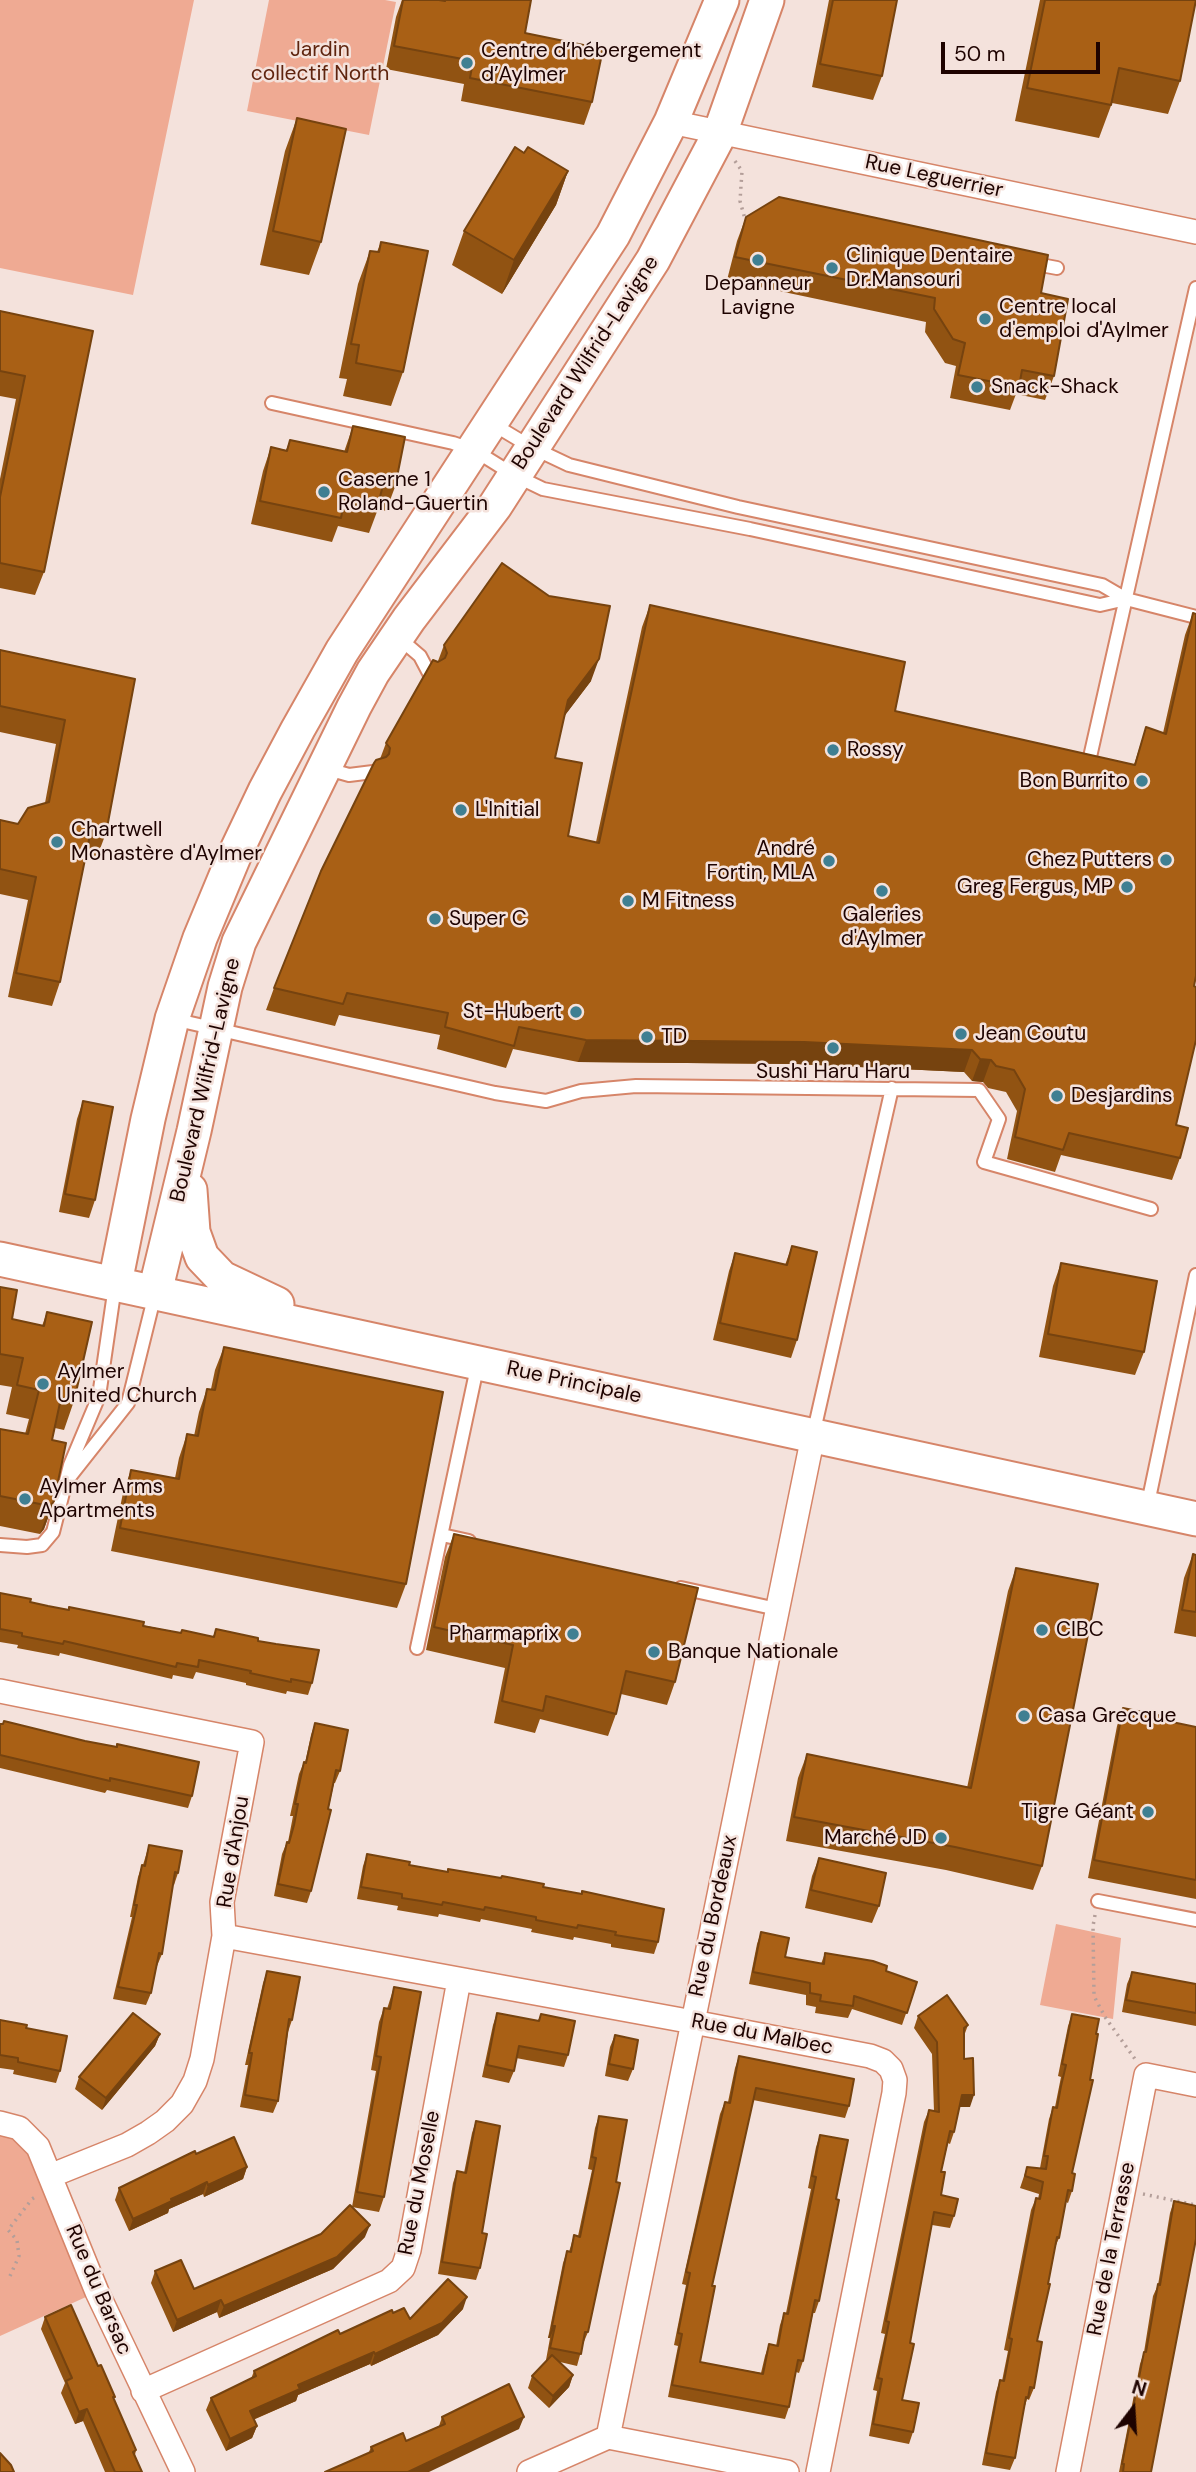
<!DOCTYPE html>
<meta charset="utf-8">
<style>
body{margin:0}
#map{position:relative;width:1196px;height:2472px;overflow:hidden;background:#f4e2dc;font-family:"DM Sans",sans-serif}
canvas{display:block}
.north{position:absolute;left:1098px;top:2374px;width:70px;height:70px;-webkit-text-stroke:5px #f4e2dc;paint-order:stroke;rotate:17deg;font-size:19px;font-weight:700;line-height:28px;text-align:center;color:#1e0300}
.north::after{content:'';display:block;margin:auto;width:24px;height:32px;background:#1e0300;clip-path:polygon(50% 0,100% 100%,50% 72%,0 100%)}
.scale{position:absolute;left:941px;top:42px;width:159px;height:32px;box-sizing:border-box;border:4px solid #1e0300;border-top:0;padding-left:9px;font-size:21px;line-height:24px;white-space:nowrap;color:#1e0300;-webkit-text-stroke:5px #f4e2dc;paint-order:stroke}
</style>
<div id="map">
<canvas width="1196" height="2472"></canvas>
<div class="north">N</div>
<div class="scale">50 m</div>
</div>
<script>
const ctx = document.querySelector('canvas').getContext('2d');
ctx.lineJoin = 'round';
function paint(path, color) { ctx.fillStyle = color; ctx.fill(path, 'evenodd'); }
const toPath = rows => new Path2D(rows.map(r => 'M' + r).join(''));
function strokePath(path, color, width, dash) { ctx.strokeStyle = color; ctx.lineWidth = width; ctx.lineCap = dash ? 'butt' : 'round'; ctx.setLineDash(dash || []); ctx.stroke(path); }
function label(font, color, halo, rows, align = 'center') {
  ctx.font = font + ' "DM Sans",sans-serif'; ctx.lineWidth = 5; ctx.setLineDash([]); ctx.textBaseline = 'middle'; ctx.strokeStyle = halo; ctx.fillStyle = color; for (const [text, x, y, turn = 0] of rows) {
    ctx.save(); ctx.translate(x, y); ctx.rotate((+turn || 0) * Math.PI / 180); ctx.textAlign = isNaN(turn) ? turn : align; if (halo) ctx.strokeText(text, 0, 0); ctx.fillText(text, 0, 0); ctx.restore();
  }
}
const green = toPath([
 [0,0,194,0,133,295,0,268],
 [269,0,385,0,396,2,369,135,247,111],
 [1056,1924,1121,1938,1113,2019,1040,2005],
 [0,2123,19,2128,97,2292,0,2336]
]);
const path = toPath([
 [735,161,742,171,740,201,745,219],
 [1095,1915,1093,1926,1094,1996,1105,2017,1135,2059],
 [1143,2194,1196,2205],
 [10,2276,19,2256,17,2240,8,2230,32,2199,37,2196]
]);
const service = toPath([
 [1030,263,1057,268],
 [272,403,453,443,474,450,514,475,543,489,750,529,1100,605,1126,599],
 [491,423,531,447,569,465,738,507,1102,585,1126,599,1196,617],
 [399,638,420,656,430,675],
 [1090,757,1196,288],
 [324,768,349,775,373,772],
 [173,1019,495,1093,546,1101,581,1091,636,1086,979,1090,999,1119,984,1162,1151,1209],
 [813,1435,892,1088],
 [68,1479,128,1403,155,1294],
 [1147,1508,1196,1275],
 [442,1535,469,1541],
 [0,1545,27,1547,42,1545,53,1532,70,1465,99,1396,115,1286],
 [681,1588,777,1609],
 [417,1648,478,1363],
 [1098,1901,1196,1920]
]);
const minor = toPath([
 [671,122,1196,232],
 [0,1691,252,1742,222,1902,224,1936,202,2059,195,2081,182,2104,165,2121,148,2133,127,2145,50,2176],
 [224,1936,693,2022,870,2056,883,2061,891,2069,895,2080,894,2093,818,2472],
 [0,2123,19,2128,38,2147,97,2292,183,2472],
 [143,2391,389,2281,403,2268,409,2250,459,1980],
 [608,2437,813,1436],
 [529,2472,608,2437,787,2472],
 [1068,2472,1146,2075,1196,2085]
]);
const secondary = toPath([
 [190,1190,193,1232,202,1257,222,1278,277,1304],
 [0,1259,1196,1519],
 [115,1283,148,1119,172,1019,200,938,235,854,265,791,298,729,342,651,613,235,671,122,722,0],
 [155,1292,194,1131,225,987,239,942,354,707,373,672,409,619,495,506,653,260,720,133,767,0]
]);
const wall = toPath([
 [402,0,531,0,525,33,592,102,584,125,461,101,464,84,386,69,396,17],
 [829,0,897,0,882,76,873,100,812,87],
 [1040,0,1196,0,1180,81,1168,114,1112,103,1099,138,1015,121],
 [297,118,321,242,309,275,260,265,285,151],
 [524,153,568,171,556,205,502,294,452,265,464,231],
 [746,217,1041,293,1054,376,1045,400,1016,394,1010,410,950,398,956,366,945,363,925,332,926,322,727,280,737,241],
 [381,242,403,372,391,406,343,396,347,379,339,378,358,284,370,251,377,252],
 [0,311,93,331,44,572,35,595,0,588,0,479,16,399,0,396],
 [353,426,395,487,386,511,378,509,369,533,338,526,332,542,251,524,263,471,271,447,286,450,290,440,344,452],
 [650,605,895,711,1134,765,1146,727,1163,733,1185,635,1193,613,1194,986,1176,1125,1180,1158,1172,1180,1061,1155,1055,1172,1007,1159,1017,1111,1006,1092,988,1088,983,1082,972,1081,964,1072,796,1064,578,1062,513,1049,506,1068,437,1049,440,1035,339,1015,335,1026,266,1010,274,988,380,759,386,743,438,661,444,645,591,681,564,716,555,758,568,836,596,842,642,627],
 [0,650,135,679,106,833,97,857,86,854,60,982,52,1006,8,997,28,900,0,894,0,820,18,824,45,803,56,744,0,732],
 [83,1101,95,1200,89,1218,59,1212,77,1119],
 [792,1246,797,1340,791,1358,713,1340,729,1271,735,1253,785,1265],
 [1061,1263,1144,1352,1135,1375,1039,1357,1053,1286],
 [0,1287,12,1319,42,1326,47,1312,74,1401,64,1430,55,1428,52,1440,54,1501,44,1529,40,1534,0,1526,0,1429,25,1434,29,1419,6,1414,12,1387,0,1385],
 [224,1347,406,1584,397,1608,111,1551,123,1493,131,1470,175,1478,179,1458,187,1434,194,1436,199,1412,207,1389,211,1389,215,1370],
 [454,1534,675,1682,667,1705,621,1694,616,1714,608,1736,540,1719,535,1733,494,1723,505,1668,426,1650,445,1557],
 [1193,1554,1196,1555,1196,1637,1174,1633,1184,1578],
 [1016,1568,1042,1866,1033,1890,946,1870,786,1841,798,1778,807,1754,967,1788,1008,1591],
 [0,1593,30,1602,181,1633,213,1637,216,1629,258,1641,312,1683,308,1695,287,1691,286,1694,246,1685,246,1683,196,1672,193,1679,173,1675,172,1679,60,1653,59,1656,17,1648,18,1645,0,1642],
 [1123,1708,1172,1722,1196,1727,1196,1899,1088,1878,1117,1726],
 [315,1723,340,1771,335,1783,334,1783,311,1891,307,1903,274,1896,282,1854,287,1842,288,1842,293,1816,290,1816,299,1774,304,1762,305,1763,311,1735],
 [0,1724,116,1747,117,1744,192,1796,188,1808,107,1790,105,1793,0,1768],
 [149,1845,178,1873,174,1885,173,1885,162,1954,157,1966,156,1965,151,1993,146,2005,113,1999,132,1917,130,1917,138,1877,142,1865,143,1865],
 [367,1854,409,1865,447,1872,448,1869,543,1887,658,1942,654,1954,611,1947,611,1944,574,1937,573,1940,531,1932,532,1929,481,1919,480,1922,439,1914,438,1917,397,1910,398,1906,357,1899,363,1866],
 [819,1858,879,1906,872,1923,805,1908,812,1876],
 [761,1932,785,1957,821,1964,825,1953,917,1982,902,2025,852,2009,848,2018,815,2013,816,2007,806,2005,806,1995,749,1984,757,1944],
 [267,1971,292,2020,288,2032,278,2101,273,2113,240,2107,248,2065,245,2065,263,1983],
 [1132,1972,1196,1984,1196,2026,1122,2012,1127,1984],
 [394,1987,384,2197,379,2212,352,2207,376,2071,371,2070,379,2022,384,2008,387,2009],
 [497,2013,538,2021,541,2014,568,2055,564,2067,516,2058,514,2071,509,2083,482,2077,493,2025],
 [1072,2014,1072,2191,1068,2203,1066,2202,1059,2238,1054,2250,1037,2341,1034,2388,1029,2400,1027,2399,1024,2409,1015,2458,1010,2470,982,2465,996,2392,1000,2380,1002,2381,1008,2351,1004,2350,1031,2210,1036,2198,1038,2199,1039,2194,1020,2188,1027,2167,1044,2169,1040,2168,1049,2119,1053,2107,1055,2107,1061,2077,1058,2076,1068,2026],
 [918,2016,968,2025,964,2036,964,2059,970,2107,959,2107,954,2132,950,2144,948,2143,941,2172,941,2195,954,2216,950,2228,932,2225,910,2343,902,2400,913,2432,909,2444,869,2436,877,2391,873,2390,885,2334,881,2333,924,2122,929,2110,934,2111,932,2054,914,2028],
 [0,2020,26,2028,60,2071,56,2083,13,2074,14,2070,0,2068],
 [160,2034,155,2046,102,2110,75,2089,79,2077],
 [615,2035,633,2069,628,2081,605,2076,610,2047],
 [739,2056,849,2106,845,2118,753,2100,712,2286,700,2362,761,2373,765,2356,769,2344,776,2346,780,2325,784,2313,786,2313,811,2189,808,2188,816,2147,820,2135,836,2199,819,2301,815,2313,813,2313,803,2361,799,2373,796,2372,789,2407,785,2419,668,2397,678,2346,674,2345,686,2285,682,2284,720,2114,725,2102,728,2102,735,2068],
 [599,2116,588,2332,583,2344,577,2366,560,2362,573,2375,569,2387,549,2408,528,2388,532,2376,548,2360,546,2360,550,2338,548,2338,563,2263,567,2251,569,2252,574,2235,578,2236,592,2170,588,2169,595,2128],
 [476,2121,482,2233,480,2268,476,2280,438,2274,453,2183,457,2171,464,2173,472,2133],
 [196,2154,247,2167,243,2179,204,2197,203,2194,169,2209,168,2213,129,2231,115,2200,119,2188],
 [1174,2201,1192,2254,1151,2472,1119,2472,1140,2364,1144,2352,1153,2296,1158,2285,1170,2213],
 [365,2237,333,2269,219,2318,217,2312,173,2332,151,2283,155,2271,194,2289],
 [463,2309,438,2335,371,2366,370,2364,298,2395,296,2401,253,2420,257,2426,252,2438,226,2451,206,2410,211,2398,251,2379,254,2371,393,2313,410,2319],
 [45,2317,98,2366,114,2399,136,2450,135,2455,142,2472,105,2472,83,2421,75,2424,61,2393,65,2383,41,2329],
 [442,2417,519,2429,369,2452,371,2447,406,2441,439,2426]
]);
const shadedWall = toPath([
 [568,171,556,205,502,294,514,260],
 [599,659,591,681,560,722,568,700],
 [586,1040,804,1042,972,1050,964,1072,796,1064,578,1062],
 [980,1059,991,1060,983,1082,972,1081],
 [54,1501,44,1529,40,1534,50,1506],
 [160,2034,155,2046,102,2110,106,2098],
 [962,2095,974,2095,970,2107,957,2107],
 [247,2167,243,2179,204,2197,208,2185],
 [207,2182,203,2194,169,2209,168,2213,129,2231,133,2219,171,2199],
 [370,2225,365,2237,333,2269,219,2318,224,2306],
 [467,2297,463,2309,438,2335,371,2366,375,2354],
 [221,2300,217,2312,173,2332,177,2320],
 [552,2326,555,2326,550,2338,548,2338],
 [374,2352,370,2364,298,2395,296,2401,245,2423,250,2411,298,2385],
 [573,2375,569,2387,549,2408,553,2396],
 [87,2409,83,2421,75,2424,79,2412],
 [524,2417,519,2429,429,2472,408,2472],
 [257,2426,252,2438,226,2451,230,2439]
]);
const building = toPath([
 [403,0,439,0,445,1,445,0,531,0,525,33,603,49,592,102,470,78,473,61,394,46,403,0],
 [833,0,897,0,882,76,820,64,833,0],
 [1045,0,1196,0,1180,81,1119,68,1111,105,1027,88,1045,0],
 [297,118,346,129,321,242,273,231,297,118],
 [515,147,524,153,528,147,568,171,514,260,464,231,515,147],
 [779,197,1048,255,1041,293,1068,299,1054,376,1022,370,1019,387,958,375,965,343,953,339,934,309,935,298,735,257,746,217,779,197],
 [381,242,428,251,403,372,356,363,359,345,351,344,370,251,379,252,381,242],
 [0,311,93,331,44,572,0,563,0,497,25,376,0,371,0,311],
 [353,426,405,437,395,487,383,485,377,509,344,502,341,518,260,501,271,447,287,451,290,440,347,452,353,426],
 [502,563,549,596,610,606,599,659,568,700,555,758,582,763,568,836,599,843,650,605,905,662,895,711,1135,765,1146,727,1166,734,1193,613,1196,614,1196,976,1194,986,1196,987,1196,1040,1176,1125,1188,1128,1180,1158,1069,1133,1063,1150,1015,1137,1025,1089,1014,1070,996,1066,991,1060,980,1059,972,1050,804,1042,586,1040,519,1027,514,1046,445,1027,448,1013,347,993,343,1004,274,988,321,871,374,763,376,760,386,757,389,754,390,748,386,743,433,660,438,662,445,658,447,653,444,645,502,563],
 [0,650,135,679,106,833,91,830,60,982,16,973,36,877,0,869,0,820,18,824,28,808,49,802,65,720,0,706,0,650],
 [83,1101,113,1107,95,1200,65,1194,83,1101],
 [792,1246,817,1252,797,1340,720,1323,735,1253,787,1265,792,1246],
 [1061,1263,1157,1281,1144,1352,1048,1334,1061,1263],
 [0,1287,17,1290,12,1319,44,1326,47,1312,92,1322,74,1401,61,1398,52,1440,66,1443,54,1501,50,1506,0,1496,0,1429,28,1434,39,1390,17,1385,23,1358,0,1354,0,1287],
 [224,1347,443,1392,406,1584,120,1528,131,1470,179,1479,187,1434,198,1436,207,1389,215,1390,224,1347],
 [454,1534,698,1588,675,1682,626,1671,616,1714,546,1696,543,1711,502,1701,513,1645,434,1627,454,1534],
 [1193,1554,1196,1555,1196,1612,1182,1610,1193,1554],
 [1016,1568,1098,1584,1042,1866,955,1847,794,1817,807,1754,971,1788,1016,1568],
 [0,1593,31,1599,30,1602,48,1606,69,1610,69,1607,144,1622,143,1626,181,1633,182,1630,214,1637,216,1629,258,1638,258,1641,276,1644,319,1650,312,1683,291,1679,291,1682,250,1673,251,1671,199,1660,198,1667,177,1663,176,1667,64,1641,63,1644,22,1636,22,1633,0,1629,0,1593],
 [1123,1708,1172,1718,1172,1722,1196,1727,1196,1880,1094,1860,1123,1708],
 [4,1721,85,1741,117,1747,117,1744,199,1762,192,1796,110,1778,110,1781,0,1755,0,1724,3,1724,4,1721],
 [315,1723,348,1730,340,1771,336,1770,328,1809,331,1810,311,1891,278,1884,287,1842,289,1843,294,1825,298,1804,295,1804,304,1762,306,1763,315,1723],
 [149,1845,182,1851,178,1873,175,1872,162,1954,159,1953,151,1993,118,1987,137,1905,134,1905,142,1865,145,1866,149,1845],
 [367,1854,410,1862,409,1865,448,1872,448,1869,501,1878,502,1876,544,1884,543,1887,582,1894,582,1891,664,1909,658,1942,615,1935,616,1932,578,1925,577,1928,536,1920,536,1917,485,1907,484,1910,443,1902,442,1905,421,1901,402,1898,402,1894,361,1887,367,1854],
 [819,1858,886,1873,879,1906,811,1890,819,1858],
 [761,1932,789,1938,785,1957,824,1964,825,1953,873,1961,887,1966,886,1971,917,1982,907,2013,854,1996,853,2006,820,2001,821,1995,810,1993,810,1983,753,1972,761,1932],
 [267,1971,300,1977,292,2020,289,2019,278,2101,245,2095,252,2053,249,2053,267,1971],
 [1132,1972,1196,1984,1196,2013,1126,2000,1132,1972],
 [394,1987,421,1992,384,2197,357,2192,381,2057,376,2056,384,2008,390,2009,394,1987],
 [947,1995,968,2025,964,2028,964,2059,973,2058,974,2095,962,2095,954,2132,950,2131,941,2172,945,2172,941,2195,958,2199,954,2216,934,2212,910,2343,914,2344,902,2400,919,2403,913,2432,873,2424,882,2379,878,2378,889,2322,886,2321,929,2110,939,2112,937,2042,918,2016,947,1995],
 [133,2013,160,2034,106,2098,79,2077,133,2013],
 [497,2013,539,2021,541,2014,575,2021,568,2055,519,2046,514,2071,487,2065,497,2013],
 [1072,2014,1099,2019,1096,2034,1098,2034,1090,2080,1093,2080,1072,2173,1075,2174,1072,2191,1068,2190,1059,2238,1057,2237,1048,2284,1050,2284,1037,2341,1042,2342,1034,2388,1030,2387,1028,2398,1026,2397,1015,2458,986,2453,1000,2380,1004,2381,1012,2339,1009,2338,1036,2198,1040,2199,1043,2182,1025,2176,1027,2167,1046,2169,1048,2156,1044,2156,1053,2107,1057,2108,1061,2086,1066,2065,1062,2064,1072,2014],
 [0,2020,27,2025,26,2028,67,2036,60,2071,18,2062,18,2058,0,2055,0,2020],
 [615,2035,638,2040,633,2069,609,2064,615,2035],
 [739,2056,854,2079,849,2106,756,2088,712,2286,715,2286,700,2362,763,2374,769,2344,778,2346,784,2313,788,2314,816,2177,812,2176,820,2135,848,2140,836,2199,839,2200,819,2301,815,2300,803,2361,798,2360,789,2407,672,2385,682,2334,678,2333,690,2273,686,2272,725,2102,730,2103,739,2056],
 [599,2116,627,2120,616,2182,620,2183,588,2332,585,2332,581,2354,550,2348,555,2326,552,2326,567,2251,571,2252,574,2235,580,2237,596,2158,592,2157,599,2116],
 [476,2121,500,2126,482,2233,487,2234,480,2268,442,2262,457,2171,466,2173,476,2121],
 [234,2137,247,2167,208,2185,207,2182,189,2191,171,2199,172,2201,133,2219,119,2188,195,2151,196,2154,234,2137],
 [1174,2201,1196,2206,1196,2239,1151,2472,1123,2472,1124,2464,1122,2464,1144,2352,1146,2352,1158,2284,1160,2285,1174,2201],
 [350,2205,370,2225,337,2257,224,2306,221,2300,177,2320,155,2271,181,2260,194,2289,321,2234,350,2205],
 [448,2279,467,2297,442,2323,375,2354,374,2352,298,2385,300,2389,250,2411,257,2426,230,2439,211,2398,256,2376,254,2371,338,2330,340,2334,392,2310,393,2313,404,2308,410,2319,448,2279],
 [71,2305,98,2366,101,2365,115,2397,113,2397,136,2450,133,2452,142,2472,115,2472,87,2409,79,2412,66,2381,72,2378,45,2317,71,2305],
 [552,2355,573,2375,553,2396,532,2376,552,2355],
 [509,2384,524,2417,408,2472,325,2472,373,2451,371,2447,403,2433,406,2441,445,2424,442,2417,509,2384],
 [0,2453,11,2465,14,2472,0,2472,0,2453]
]);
const markers = [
 [467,63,7,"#3f7f92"],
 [758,260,7,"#3f7f92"],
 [832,268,7,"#3f7f92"],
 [985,319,7,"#3f7f92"],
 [977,387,7,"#3f7f92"],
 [324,492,7,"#3f7f92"],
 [833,750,7,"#3f7f92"],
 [1142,781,7,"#3f7f92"],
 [461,810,7,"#3f7f92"],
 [57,842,7,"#3f7f92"],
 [1166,860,7,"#3f7f92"],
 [829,861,7,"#3f7f92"],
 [1127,887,7,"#3f7f92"],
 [882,891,7,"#3f7f92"],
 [628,901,7,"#3f7f92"],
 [435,919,7,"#3f7f92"],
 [576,1012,7,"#3f7f92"],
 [961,1034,7,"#3f7f92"],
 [647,1037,7,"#3f7f92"],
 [833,1048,7,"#3f7f92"],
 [1057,1096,7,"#3f7f92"],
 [43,1384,7,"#3f7f92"],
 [25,1499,7,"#3f7f92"],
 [1042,1630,7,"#3f7f92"],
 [573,1634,7,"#3f7f92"],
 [654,1652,7,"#3f7f92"],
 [1024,1716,7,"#3f7f92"],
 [1148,1812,7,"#3f7f92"],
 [941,1838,7,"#3f7f92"]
];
const parkNames = [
 ["Jardin",320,50],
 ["collectif North",320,74]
];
const poiNames = [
 ["Centre d’hébergement",481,51],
 ["d’Aylmer",481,75],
 ["Clinique Dentaire",846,256],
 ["Dr.Mansouri",846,280],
 ["Depanneur",758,284,"center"],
 ["Lavigne",758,308,"center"],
 ["Centre local",999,307],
 ["d'emploi d'Aylmer",999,331],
 ["Snack-Shack",991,387],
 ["Caserne 1",338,480],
 ["Roland-Guertin",338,504],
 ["Rossy",847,750],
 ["Bon Burrito",1128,781,"right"],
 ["L'Initial",475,810],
 ["Chartwell",71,830],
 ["Monastère d'Aylmer",71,854],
 ["André",815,849,"right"],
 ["Fortin, MLA",815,873,"right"],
 ["Chez Putters",1152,860,"right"],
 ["Greg Fergus, MP",1113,887,"right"],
 ["M Fitness",642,901],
 ["Galeries",882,915,"center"],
 ["d'Aylmer",882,939,"center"],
 ["Super C",449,919],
 ["St-Hubert",562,1012,"right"],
 ["Jean Coutu",975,1034],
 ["TD",661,1037],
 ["Sushi Haru Haru",833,1072,"center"],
 ["Desjardins",1071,1096],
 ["Aylmer",57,1372],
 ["United Church",57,1396],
 ["Aylmer Arms",39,1487],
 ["Apartments",39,1511],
 ["CIBC",1056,1630],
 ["Pharmaprix",559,1634,"right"],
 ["Banque Nationale",668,1652],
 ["Casa Grecque",1038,1716],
 ["Tigre Géant",1134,1812,"right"],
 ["Marché JD",927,1838,"right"]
];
const streetNames = [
 ["Rue Leguerrier",934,177,12],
 ["Boulevard Wilfrid-Lavigne",586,363,-57],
 ["Boulevard Wilfrid-Lavigne",206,1080,-77],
 ["Rue Principale",574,1383,12],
 ["Rue d'Anjou",234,1852,-81],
 ["Rue du Bordeaux",714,1916,-78],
 ["Rue du Malbec",762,2035,11],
 ["Rue du Moselle",420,2183,-79],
 ["Rue de la Terrasse",1112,2249,-79],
 ["Rue du Barsac",98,2290,67]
];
paint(green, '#efaa93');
strokePath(service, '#d68569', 16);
strokePath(minor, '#d68569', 26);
strokePath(secondary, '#d68569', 37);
strokePath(path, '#b39e99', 3.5, [2, 5]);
strokePath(service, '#fff', 12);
strokePath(minor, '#fff', 23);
strokePath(secondary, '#fff', 33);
paint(wall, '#915312');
paint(shadedWall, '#76430f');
paint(building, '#a96015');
strokePath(building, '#76430f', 2);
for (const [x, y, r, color] of markers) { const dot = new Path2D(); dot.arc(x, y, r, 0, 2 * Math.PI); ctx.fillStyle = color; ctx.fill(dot); strokePath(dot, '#f4e2dc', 2.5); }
label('21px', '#5f240e', '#f4e2dc', parkNames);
label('21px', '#1e0300', '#f4e2dc', poiNames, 'left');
label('21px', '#1e0300', '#f4e2dc', streetNames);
</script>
